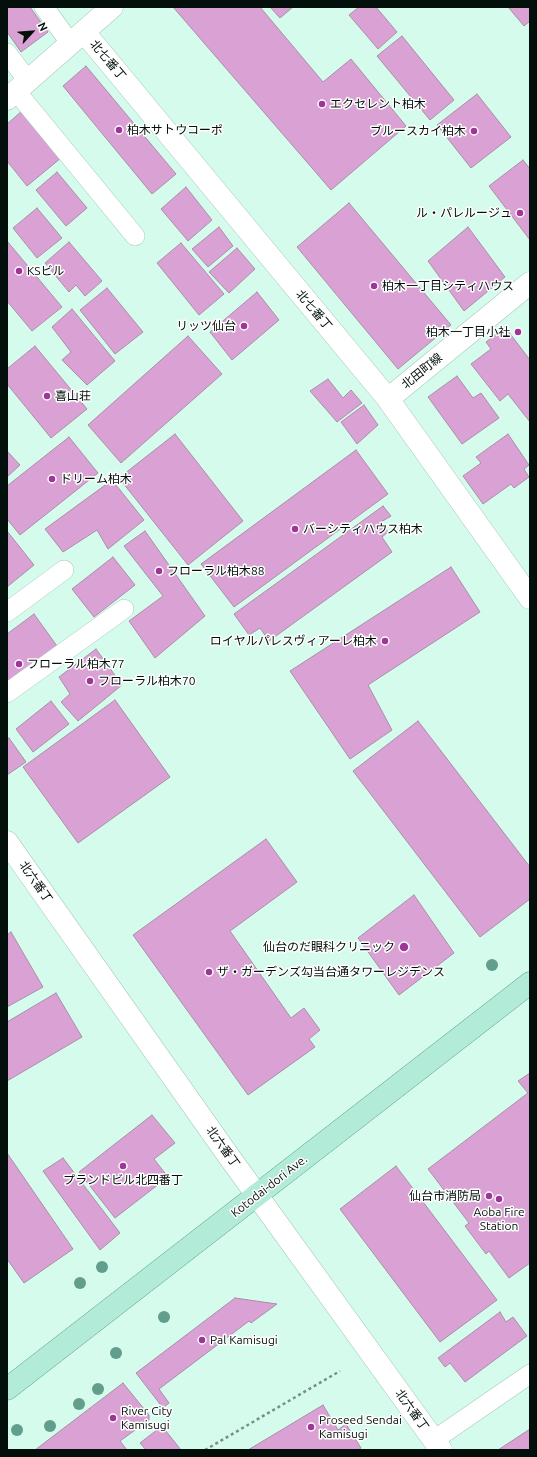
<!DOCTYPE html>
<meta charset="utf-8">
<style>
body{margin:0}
#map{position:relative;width:537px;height:1457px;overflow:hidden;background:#d5fbec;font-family:Ubuntu,sans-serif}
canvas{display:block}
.frame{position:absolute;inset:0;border:8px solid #030f0a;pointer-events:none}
.north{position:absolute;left:12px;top:12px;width:40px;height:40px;-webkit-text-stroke:3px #fefefe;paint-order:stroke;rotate:64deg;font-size:11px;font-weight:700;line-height:16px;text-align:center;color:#030f0a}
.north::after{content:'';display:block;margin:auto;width:14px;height:18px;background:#030f0a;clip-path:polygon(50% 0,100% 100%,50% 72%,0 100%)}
</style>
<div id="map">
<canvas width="537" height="1457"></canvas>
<div class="frame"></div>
<div class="north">N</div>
</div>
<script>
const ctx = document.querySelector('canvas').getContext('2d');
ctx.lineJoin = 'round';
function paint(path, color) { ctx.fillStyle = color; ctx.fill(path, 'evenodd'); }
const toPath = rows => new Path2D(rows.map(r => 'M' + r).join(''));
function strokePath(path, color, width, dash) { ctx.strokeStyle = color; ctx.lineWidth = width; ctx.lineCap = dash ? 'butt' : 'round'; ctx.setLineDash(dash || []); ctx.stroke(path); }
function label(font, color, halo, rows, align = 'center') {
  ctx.font = font + ' Ubuntu,"Noto Sans JP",sans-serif'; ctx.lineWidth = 3; ctx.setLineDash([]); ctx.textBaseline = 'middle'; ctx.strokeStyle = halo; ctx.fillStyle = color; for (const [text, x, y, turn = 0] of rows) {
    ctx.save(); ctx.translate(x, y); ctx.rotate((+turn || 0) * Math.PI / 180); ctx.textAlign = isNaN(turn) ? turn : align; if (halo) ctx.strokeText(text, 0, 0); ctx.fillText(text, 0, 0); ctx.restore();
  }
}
const building = toPath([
 [7,7,30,7,48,32,21,52,7,32,7,7],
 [173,7,260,7,323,82,351,59,406,126,331,190,173,7],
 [270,7,293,7,280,18,270,7],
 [359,7,376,7,397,32,378,49,349,15,359,7],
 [508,7,530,7,530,21,524,26,508,7],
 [402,36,454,100,430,120,377,56,402,36],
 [86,66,176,174,152,194,63,86,86,66],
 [477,94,511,137,471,168,437,125,477,94],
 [22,111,61,158,27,186,7,161,7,124,22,111],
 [523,160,530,169,530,240,489,186,523,160],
 [57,172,87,208,66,226,36,190,57,172],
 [186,187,212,220,188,241,161,209,186,187],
 [349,203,451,325,398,369,297,247,349,203],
 [37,208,62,238,37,258,13,228,37,208],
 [219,227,233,246,208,267,192,249,219,227],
 [468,227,505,277,464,311,428,261,468,227],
 [7,241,62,307,32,331,7,301,7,241],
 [69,242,102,281,85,296,76,285,69,292,45,263,69,242],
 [181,243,224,294,199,315,157,263,181,243],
 [237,248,255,269,229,293,209,272,237,248],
 [107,288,143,332,115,354,80,310,107,288],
 [257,292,279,320,232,360,210,332,257,292],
 [72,309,115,361,87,385,62,360,71,352,52,327,72,309],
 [505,327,530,360,530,422,508,394,500,401,471,364,491,349,486,342,505,327],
 [188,336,222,374,121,463,88,425,188,336],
 [35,346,87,409,51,438,7,384,7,369,35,346],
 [457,376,473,398,481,393,499,418,462,444,428,397,457,376],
 [328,379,343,398,351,390,362,403,337,422,310,391,328,379],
 [364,405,378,425,357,444,341,422,364,405],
 [175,434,243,521,188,565,119,478,175,434],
 [508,434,529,465,524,469,529,477,514,488,511,484,483,504,463,476,481,463,476,457,508,434],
 [69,437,98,473,20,535,7,519,7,486,69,437],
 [356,450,388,494,234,607,201,564,356,450],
 [7,451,20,465,7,477,7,451],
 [112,480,144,520,108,549,97,530,63,552,45,529,112,480],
 [383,506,391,516,381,522,388,532,382,537,392,552,269,641,260,628,249,635,234,614,383,506],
 [7,531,34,565,7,587,7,531],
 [145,531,205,616,155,658,129,621,163,596,124,546,145,531],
 [113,557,135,585,94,617,72,589,113,557],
 [451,567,480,612,368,685,392,730,350,759,290,671,451,567],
 [34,614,57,646,7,682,7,634,34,614],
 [96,649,122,685,78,721,61,702,70,694,59,677,96,649],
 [115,700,170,777,78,843,23,767,115,700],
 [51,701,69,724,33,752,16,729,51,701],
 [418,721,530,867,530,899,480,937,353,771,418,721],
 [9,738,26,762,7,775,7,739,9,738],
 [266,839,297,882,230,931,291,1018,304,1008,320,1030,309,1039,315,1047,248,1095,133,935,266,839],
 [414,895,454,953,399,995,358,938,414,895],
 [11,932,43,987,7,1007,7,935,11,932],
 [56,993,82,1037,7,1081,7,1022,56,993],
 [530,1073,530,1263,509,1278,489,1251,486,1254,465,1226,469,1223,428,1169,528,1093,518,1081,530,1073],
 [152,1115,175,1143,154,1159,168,1177,115,1218,79,1172,152,1115],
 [7,1153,73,1249,24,1283,7,1259,7,1153],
 [63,1158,120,1233,100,1250,43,1171,63,1158],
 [396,1166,497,1300,440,1342,340,1209,396,1166],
 [235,1298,277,1304,251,1323,249,1321,159,1389,169,1403,163,1408,136,1373,235,1298],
 [500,1312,506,1322,513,1317,527,1336,465,1382,450,1363,445,1367,438,1358,500,1312],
 [123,1383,149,1415,149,1420,120,1441,127,1450,35,1450,123,1383],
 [323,1405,338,1430,346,1424,361,1448,358,1450,248,1450,323,1405],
 [162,1426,181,1450,146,1450,140,1443,162,1426],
 [530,1429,530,1450,498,1450,530,1429]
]);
const path = toPath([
 [205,1450,340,1371]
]);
const service = toPath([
 [44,7,71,44],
 [7,53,28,81],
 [16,91,135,236],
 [7,612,64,570],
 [7,693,124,609],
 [434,1440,530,1374]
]);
const minor = toPath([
 [84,32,388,399,530,598],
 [388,399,530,283]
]);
const tertiary = toPath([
 [7,99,112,7],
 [7,842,230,1158,441,1450]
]);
const primary = toPath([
 [7,1389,530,983]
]);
const trees = [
 [492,965],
 [102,1267],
 [80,1283],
 [164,1317],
 [116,1353],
 [98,1389],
 [79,1404],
 [50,1426],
 [17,1430]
];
const markers = [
 [322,104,4,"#9e3698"],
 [119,130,4,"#9e3698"],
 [474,131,4,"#9e3698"],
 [520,213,4,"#9e3698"],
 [19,271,4,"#9e3698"],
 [374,286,4,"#9e3698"],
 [244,326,4,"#9e3698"],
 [518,332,4,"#9e3698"],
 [47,396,4,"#9e3698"],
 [52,479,4,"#9e3698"],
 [295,529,4,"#9e3698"],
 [159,571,4,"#9e3698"],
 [385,641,4,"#9e3698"],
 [19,664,4,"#9e3698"],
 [90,681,4,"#9e3698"],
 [404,947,5,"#9e3698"],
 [209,972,4,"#9e3698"],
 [123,1166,4,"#9e3698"],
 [489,1196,4,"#9e3698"],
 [499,1199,4,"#9e3698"],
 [202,1340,4,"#9e3698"],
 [113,1418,4,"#9e3698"],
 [311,1427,4,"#9e3698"]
];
const streetNames = [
 ["北七番丁",108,60,50],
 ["北七番丁",314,310,50],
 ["北田町線",422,371,-39],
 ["北六番丁",36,882,55],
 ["北六番丁",223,1147,54],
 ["Kotodai-dori Ave.",269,1186,-38],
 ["北六番丁",412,1410,54]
];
const poiNames = [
 ["エクセレント柏木",330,104],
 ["柏木サトウコーポ",127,130],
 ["ブルースカイ柏木",466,131,"right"],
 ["ル・パレルージュ",512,213,"right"],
 ["KSビル",27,271],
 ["柏木一丁目シティハウス",382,286],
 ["リッツ仙台",236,326,"right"],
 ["柏木一丁目小社",510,332,"right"],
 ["喜山荘",55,396],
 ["ドリーム柏木",60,479],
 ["バーシティハウス柏木",303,529],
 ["フローラル柏木88",167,571],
 ["ロイヤルパレスヴィアーレ柏木",377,641,"right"],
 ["フローラル柏木77",27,664],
 ["フローラル柏木70",98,681],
 ["仙台のだ眼科クリニック",395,947,"right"],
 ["ザ・ガーデンズ勾当台通タワーレジデンス",217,972],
 ["プランドビル北四番丁",123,1180,"center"],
 ["仙台市消防局",481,1196,"right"],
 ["Aoba Fire",499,1212,"center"],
 ["Station",499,1226,"center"],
 ["Pal Kamisugi",210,1340],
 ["River City",121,1411],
 ["Kamisugi",121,1425],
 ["Proseed Sendai",319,1420],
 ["Kamisugi",319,1434]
];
paint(building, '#daa1d4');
strokePath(building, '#a98fa6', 1);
strokePath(service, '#a5cabc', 20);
strokePath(minor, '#a5cabc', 23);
strokePath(tertiary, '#a5cabc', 23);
strokePath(primary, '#53957e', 23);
strokePath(path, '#769085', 2.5, [3, 3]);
strokePath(service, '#fff', 19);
strokePath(minor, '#fff', 22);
strokePath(tertiary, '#fff', 22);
strokePath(primary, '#b2ebd7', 22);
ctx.fillStyle = '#639e8c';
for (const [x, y] of trees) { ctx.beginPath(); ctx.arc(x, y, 6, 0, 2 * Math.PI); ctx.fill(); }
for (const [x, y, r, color] of markers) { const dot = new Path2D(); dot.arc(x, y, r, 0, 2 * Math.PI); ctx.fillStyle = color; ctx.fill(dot); strokePath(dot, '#fefefe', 1.5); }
label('12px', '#030f0a', '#fefefe', streetNames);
label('12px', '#030f0a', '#fefefe', poiNames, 'left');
</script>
